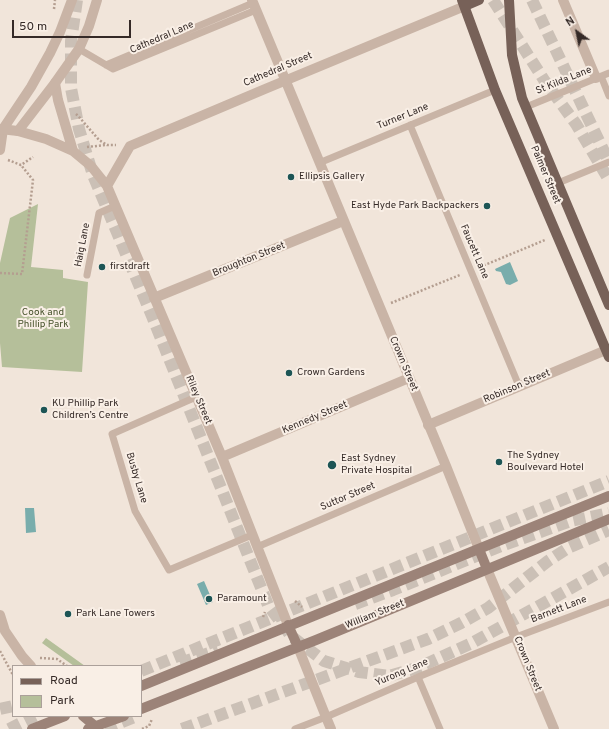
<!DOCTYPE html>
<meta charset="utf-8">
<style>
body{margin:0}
#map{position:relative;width:609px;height:729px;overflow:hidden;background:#f1e5da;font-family:Overpass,sans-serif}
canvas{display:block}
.legend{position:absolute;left:12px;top:665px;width:130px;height:52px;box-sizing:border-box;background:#f9efe6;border:1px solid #aba09a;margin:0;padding:5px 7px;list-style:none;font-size:12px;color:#352a27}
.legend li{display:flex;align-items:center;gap:8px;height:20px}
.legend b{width:20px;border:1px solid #aba09a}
.north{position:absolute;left:557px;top:12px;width:40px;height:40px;-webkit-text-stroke:3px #f9efe6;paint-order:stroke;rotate:327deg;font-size:11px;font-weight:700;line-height:16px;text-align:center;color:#352a27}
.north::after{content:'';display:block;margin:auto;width:14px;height:18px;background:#352a27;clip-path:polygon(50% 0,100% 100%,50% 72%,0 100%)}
.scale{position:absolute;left:12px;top:20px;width:119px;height:18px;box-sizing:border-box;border:2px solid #352a27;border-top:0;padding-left:5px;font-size:12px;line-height:14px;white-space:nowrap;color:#352a27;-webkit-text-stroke:3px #f9efe6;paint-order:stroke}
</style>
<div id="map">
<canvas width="609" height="729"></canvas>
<ul class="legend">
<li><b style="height:5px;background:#776158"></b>Road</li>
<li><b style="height:11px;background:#b5bf9a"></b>Park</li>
</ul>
<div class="north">N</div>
<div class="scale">50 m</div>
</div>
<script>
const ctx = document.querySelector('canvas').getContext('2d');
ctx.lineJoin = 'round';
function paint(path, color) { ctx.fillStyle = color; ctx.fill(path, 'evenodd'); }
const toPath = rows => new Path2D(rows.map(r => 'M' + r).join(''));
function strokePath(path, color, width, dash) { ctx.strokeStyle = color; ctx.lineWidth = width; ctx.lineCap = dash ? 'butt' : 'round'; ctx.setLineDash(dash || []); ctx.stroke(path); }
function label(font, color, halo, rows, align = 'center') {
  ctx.font = font + ' Overpass,sans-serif'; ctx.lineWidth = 4; ctx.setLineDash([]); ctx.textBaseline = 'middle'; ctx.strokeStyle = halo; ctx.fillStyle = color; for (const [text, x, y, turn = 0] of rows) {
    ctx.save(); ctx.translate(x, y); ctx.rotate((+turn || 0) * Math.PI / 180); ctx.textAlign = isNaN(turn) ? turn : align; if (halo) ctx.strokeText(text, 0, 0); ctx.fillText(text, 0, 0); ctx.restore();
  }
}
const green = toPath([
 [38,204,31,267,63,270,63,278,88,282,82,372,2,367,0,343,0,263,10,218],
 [46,638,85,666,74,666,42,643]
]);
const water = toPath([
 [510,262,518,281,510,285,506,284,501,272,496,271,495,269],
 [25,508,34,508,36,532,26,533],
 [204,581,213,602,206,605,197,584]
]);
const motorwayTunnel = toPath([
 [77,0,71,41,71,88,79,129,93,175,152,316,268,605,291,636,324,661,359,672,389,676,417,668,472,643,609,567],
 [493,0,544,80,576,124,609,180],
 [532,0,609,162],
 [355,604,393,590,501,546,571,521,609,513],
 [180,663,218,650],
 [141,671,609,481],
 [0,709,13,706],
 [9,729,35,716],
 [105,729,137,716],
 [182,729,428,639,461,623,488,608,548,561,568,548,609,530]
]);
const path = toPath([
 [54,9,55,0],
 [76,114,80,118,99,140,107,145,116,145],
 [87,147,106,145],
 [8,160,21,165,33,157],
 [480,267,545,240],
 [0,273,22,274,33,180,21,165],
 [391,303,460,275],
 [295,601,302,607],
 [263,617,265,612],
 [0,651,13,675],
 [40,658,57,659,67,666],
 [142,729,149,726,152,719]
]);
const service = toPath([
 [79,49,113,69,256,10],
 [106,65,253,3],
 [601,76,609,96],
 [526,107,609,73],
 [410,125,519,386],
 [319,163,495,90],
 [558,183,609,162],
 [87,275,99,213,115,206],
 [196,397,112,434,135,511,169,570,252,535],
 [257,547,446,466],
 [418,677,440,729],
 [295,729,326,717,418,677,516,637,609,602]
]);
const pedestrian = toPath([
 [563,0,596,78],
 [298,647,326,717]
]);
const minor = toPath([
 [55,83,58,100,73,151],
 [18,131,46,139,73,151,91,166,107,186,222,457,288,625],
 [0,150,3,129],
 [107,186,130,146,265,89,465,6],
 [154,298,343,221],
 [428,425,606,350],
 [222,457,409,378],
 [0,615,5,631,22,656,31,666],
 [326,717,331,729]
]);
const tertiary = toPath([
 [252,0,446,466,479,549],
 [0,129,18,131,55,83,79,49,89,26,97,0],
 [3,129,31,87,50,53,60,32,72,0],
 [487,569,554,729]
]);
const secondary = toPath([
 [479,549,487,569],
 [288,625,298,647],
 [141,686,609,496],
 [141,709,316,640,609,519],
 [83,716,95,726],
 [32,729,65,716],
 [88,729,124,716]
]);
const primary = toPath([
 [462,0,495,90,609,357],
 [509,0,512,55,522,98,609,305],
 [465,6,479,0]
]);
const markers = [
 [291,177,4,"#1d5555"],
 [487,206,4,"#1d5555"],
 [102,267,4,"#1d5555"],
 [289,373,4,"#1d5555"],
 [44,410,4,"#1d5555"],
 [499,462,4,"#1d5555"],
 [332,465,5,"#1d5555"],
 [209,599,4,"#1d5555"],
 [68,614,4,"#1d5555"]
];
const streetNames = [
 ["Cathedral Lane",162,38,-23],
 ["Cathedral Street",278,70,-23],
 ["St Kilda Lane",564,81,-22],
 ["Turner Lane",403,117,-22],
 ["Palmer Street",545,175,67],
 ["Haig Lane",83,245,-79],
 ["Faucett Lane",474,252,67],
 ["Broughton Street",249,260,-22],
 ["Crown Street",403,364,67],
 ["Robinson Street",517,387,-23],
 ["Riley Street",198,400,67],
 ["Kennedy Street",315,418,-23],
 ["Busby Lane",136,478,73],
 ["Suttor Street",348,497,-23],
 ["Barnett Lane",559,610,-21],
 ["William Street",375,615,-22],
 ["Crown Street",527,664,68],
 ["Yurong Lane",402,673,-23]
];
const poiNames = [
 ["Ellipsis Gallery",299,177],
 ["East Hyde Park Backpackers",479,206,"right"],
 ["firstdraft",110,267],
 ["Crown Gardens",297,373],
 ["KU Phillip Park",52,404],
 ["Children’s Centre",52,416],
 ["The Sydney",507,456],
 ["Boulvevard Hotel",507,468],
 ["East Sydney",341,459],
 ["Private Hospital",341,471],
 ["Paramount",217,599],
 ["Park Lane Towers",76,614]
];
const parkNames = [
 ["Cook and",43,313],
 ["Phillip Park",43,325]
];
paint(green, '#b5bf9a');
paint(water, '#79adac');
strokePath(motorwayTunnel, '#cbc0b6', 12, [12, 6]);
strokePath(path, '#b49e90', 2.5, [2, 2]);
strokePath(service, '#c9b4a6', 7);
strokePath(pedestrian, '#c9b4a6', 10);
strokePath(minor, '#c9b4a6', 10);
strokePath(tertiary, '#c9b4a6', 10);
strokePath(secondary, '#9c8378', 10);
strokePath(primary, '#776158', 10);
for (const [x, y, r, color] of markers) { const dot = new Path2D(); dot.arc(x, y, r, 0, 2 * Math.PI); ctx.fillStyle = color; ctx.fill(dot); strokePath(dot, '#f9efe6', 1.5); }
label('10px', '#352a27', '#f9efe6', streetNames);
label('10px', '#352a27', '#f9efe6', poiNames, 'left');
label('10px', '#46522b', '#f9efe6', parkNames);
</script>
